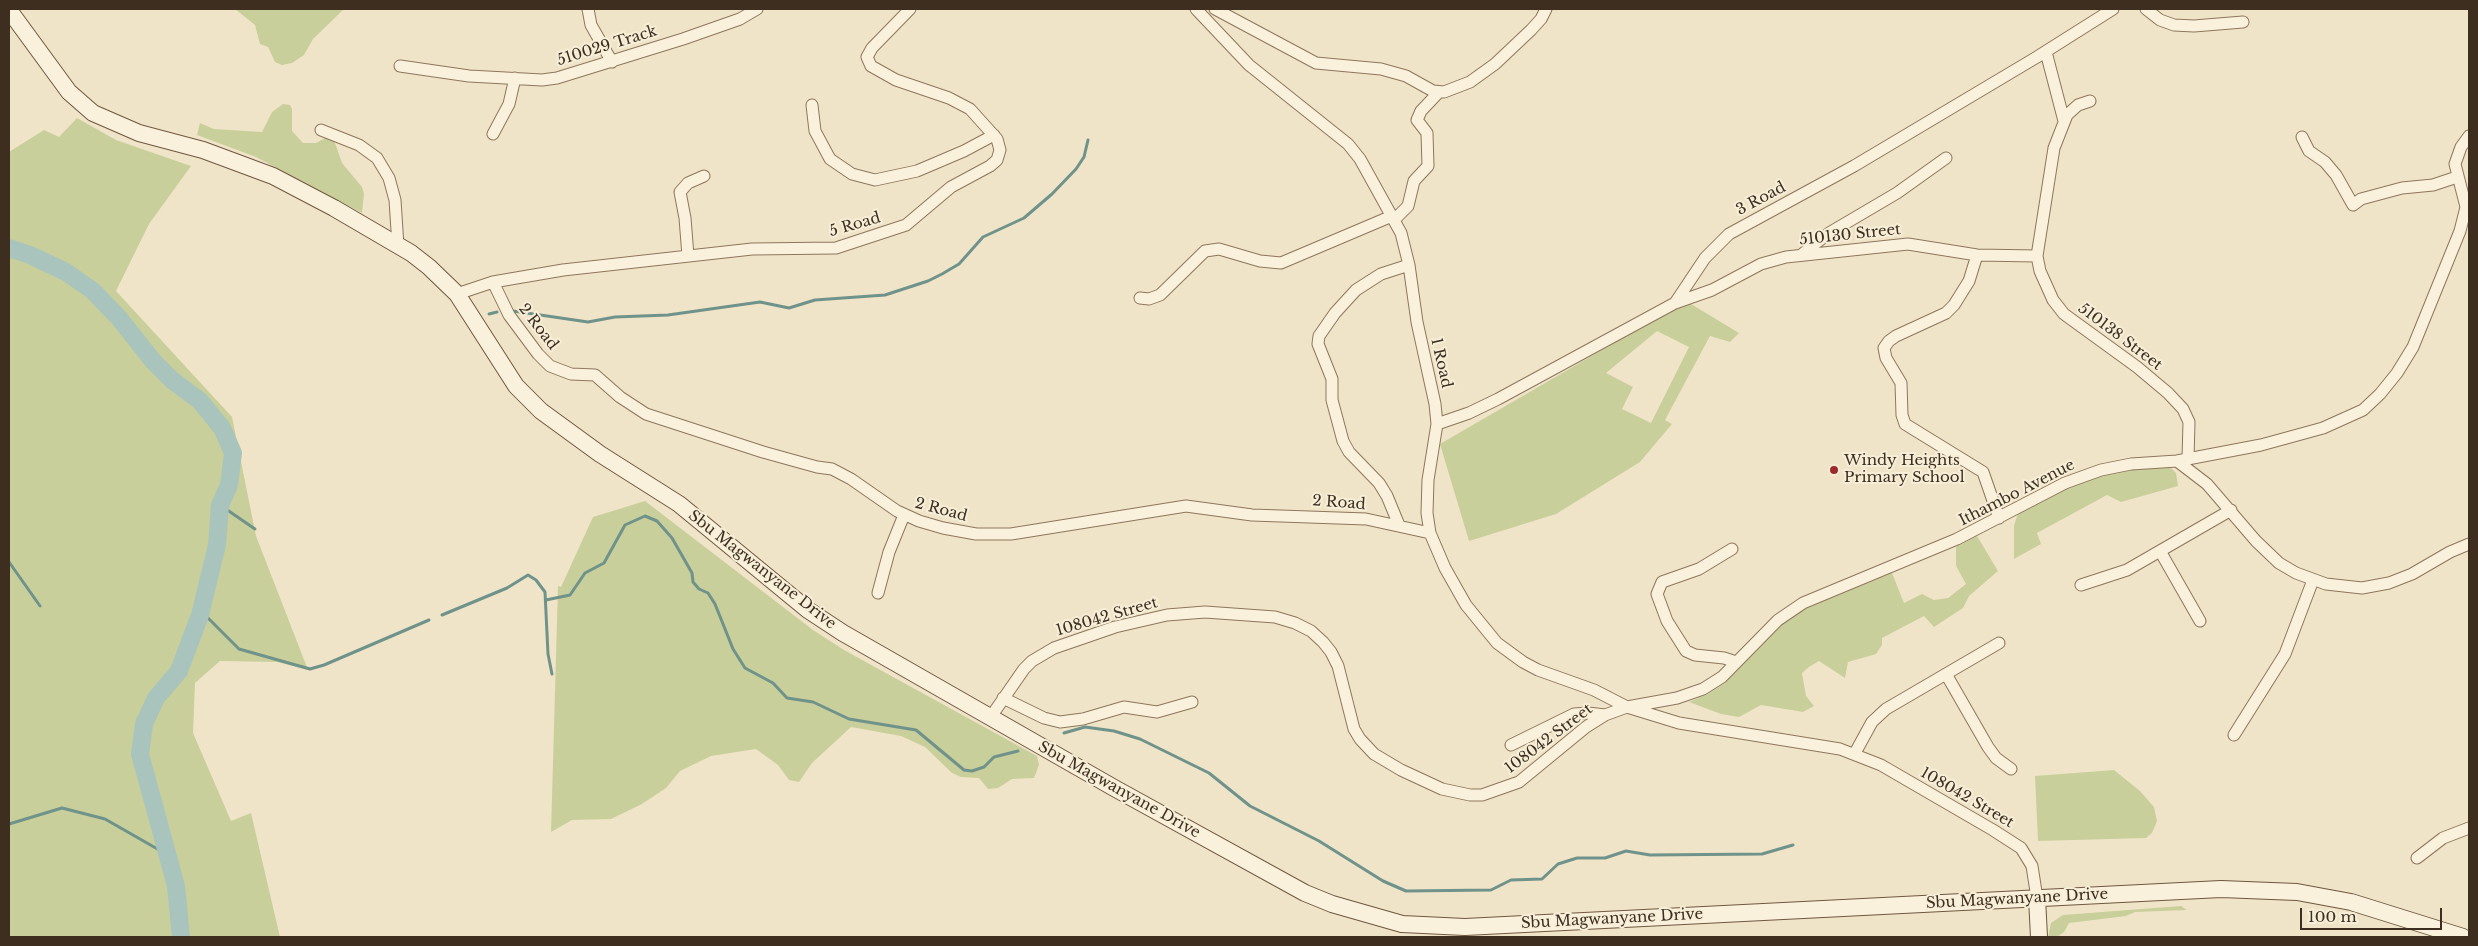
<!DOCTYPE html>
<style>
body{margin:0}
#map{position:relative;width:2478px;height:946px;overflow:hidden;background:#f0e4c8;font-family:"Libre Baskerville",serif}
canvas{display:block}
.frame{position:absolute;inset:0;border:10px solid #3d2e20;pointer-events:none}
.scale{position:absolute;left:2300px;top:908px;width:142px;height:22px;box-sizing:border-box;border:2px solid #3d2e20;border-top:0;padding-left:6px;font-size:15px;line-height:18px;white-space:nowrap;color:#3d2e20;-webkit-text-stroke:4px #f7eed8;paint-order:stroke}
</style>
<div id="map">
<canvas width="2478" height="946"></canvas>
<div class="frame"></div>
<div class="scale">100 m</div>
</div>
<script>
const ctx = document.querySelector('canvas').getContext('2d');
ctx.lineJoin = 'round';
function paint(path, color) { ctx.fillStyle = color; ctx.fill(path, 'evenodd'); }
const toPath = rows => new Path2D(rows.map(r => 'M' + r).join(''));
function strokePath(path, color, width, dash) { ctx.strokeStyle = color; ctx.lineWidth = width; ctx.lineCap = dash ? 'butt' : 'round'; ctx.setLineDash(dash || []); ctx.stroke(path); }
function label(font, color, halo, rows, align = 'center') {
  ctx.font = font + ' "Libre Baskerville",serif'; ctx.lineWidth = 4; ctx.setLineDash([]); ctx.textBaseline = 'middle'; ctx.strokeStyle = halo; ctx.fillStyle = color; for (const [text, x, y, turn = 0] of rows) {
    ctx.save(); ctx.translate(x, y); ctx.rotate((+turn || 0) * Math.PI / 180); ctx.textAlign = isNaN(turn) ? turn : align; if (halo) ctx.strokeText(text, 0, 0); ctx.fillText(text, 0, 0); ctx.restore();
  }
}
const green = toPath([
 [235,9,344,9,313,39,304,55,292,63,282,65,275,62,268,47,260,44,255,25],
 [283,104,290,105,292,109,292,131,303,143,316,143,327,137,334,140,342,163,362,187,364,194,362,213,256,157,197,135,200,123,214,129,262,132,272,112],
 [77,118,116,140,191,166,149,224,116,291,232,417,256,536,308,670,277,662,220,661,195,683,193,733,231,821,251,813,280,937,9,937,9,152,44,130,59,137],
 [1691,304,1739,333,1730,342,1710,336,1665,420,1672,424,1640,462,1556,514,1469,541,1440,444,1676,307],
 [1657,331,1689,347,1651,423,1622,409,1633,387,1606,373],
 [2170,467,2176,473,2178,486,2121,502,2107,495,2037,533,2041,544,2014,559,2014,526,2018,513,2075,484,2110,473,2140,469],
 [645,501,813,630,844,650,1037,756,1039,765,1034,778,1012,779,998,788,988,789,979,778,961,777,952,773,925,747,901,736,851,727,812,763,799,782,789,780,778,765,756,749,711,756,680,771,666,788,642,804,611,819,572,820,551,832,558,586,561,587,593,517],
 [1977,536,1998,571,1969,596,1963,608,1934,627,1924,616,1882,638,1882,645,1876,654,1848,662,1845,678,1819,661,1809,667,1802,673,1806,696,1814,706,1803,712,1761,705,1739,717,1721,714,1689,702,1708,694,1725,683,1761,640,1797,612,1892,573,1904,603,1922,594,1934,600,1948,598,1966,584,1956,566,1956,547],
 [2114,770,2140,791,2154,807,2157,821,2152,833,2146,838,2038,841,2035,776],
 [2181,906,2187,910,2135,912,2126,916,2069,923,2064,932,2057,937,2048,937,2051,923,2063,915]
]);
const stream = toPath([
 [513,311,588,322,615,317,668,315,760,302,789,308,815,300,885,295,928,281,942,274,959,264,983,237,1024,218,1052,194,1076,169,1084,157,1088,140],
 [489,314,497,312],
 [220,505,255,529],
 [9,562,40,606],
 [546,600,570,595,585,573,604,563,625,525,645,516,657,521,672,538,692,573,693,582,699,589,708,593,715,604,733,649,745,668,773,683,787,698,813,702,849,719,916,730,964,770,972,771,984,767,994,757,1018,751],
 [200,615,208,618,239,649,310,669,324,665,429,620],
 [442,615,507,588,528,575,536,580,545,592,548,654,552,674],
 [1064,733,1085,727,1114,731,1140,739,1209,773,1250,806,1319,841,1383,881,1406,891,1491,890,1511,880,1542,879,1558,864,1577,858,1605,858,1626,851,1650,855,1762,854,1793,845],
 [9,824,62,808,105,819,168,855]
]);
const river = toPath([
 [9,248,30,255,66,272,93,291,119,318,153,361,172,380,200,401,222,428,233,453,229,485,220,505,217,545,200,615,179,671,156,698,144,724,140,754,176,886,181,937]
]);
const street = toPath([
 [588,9,591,25,612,62],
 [1196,9,1249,65,1348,144,1360,159,1401,233,1409,265,1417,322,1435,404,1437,424,1428,480,1427,513,1430,533,1445,568,1466,605,1497,643,1523,662,1538,670,1594,690,1627,707,1679,723,1840,749,1881,765,1993,830,2021,848,2032,866,2037,898],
 [1215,9,1316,63,1381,69,1406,76,1433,91,1444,92,1470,82,1495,64,1531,30,1541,19,1546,9],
 [2146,9,2160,20,2174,25,2194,26,2243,22],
 [2046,52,2064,121],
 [400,66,469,76,542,80,557,78,683,39,740,19,757,9],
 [2090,101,2078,105,2067,115,2054,148,2037,256,2040,271,2053,300,2064,314,2137,367,2168,393,2183,409,2189,422,2188,459],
 [812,105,815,131,830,159,852,174,875,180,917,171,964,151,994,135],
 [321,130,359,145,377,158,389,178,395,200,398,246],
 [493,134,509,104,515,78],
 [2302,137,2309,151,2325,162,2336,175,2353,205,2361,199,2402,188,2433,185,2457,177],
 [1394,220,1408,206,1414,181,1428,166,1427,133,1417,120,1421,111,1439,92],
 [1801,255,1829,233,1897,193,1946,158],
 [1977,255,1969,281,1954,305,1946,313,1896,336,1889,341,1884,348,1886,358,1901,383,1902,415,1905,424,1983,472,1999,518],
 [688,256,685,218,680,192,688,183,704,176],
 [493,282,509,315,538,354,550,366,571,374,595,375,620,397,646,414,763,452,817,467,832,469,851,479,897,511,919,521,943,528,976,534,1011,534,1186,506,1252,515,1366,519,1430,533],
 [457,294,493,282,563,270,752,249,836,248,906,225,951,187,990,166,997,160,1000,150,997,139,970,109,949,98,896,80,871,66,867,57,872,48,910,9],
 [1140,298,1149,299,1160,295,1205,251,1219,249,1260,261,1281,263,1392,216],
 [1675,303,1712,290,1761,264,1786,257,1908,244,1977,255,2037,256],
 [1437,424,1469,413,1498,399,1675,303,1705,258,1729,234,1854,166,2037,57,2113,9],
 [2177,461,2261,445,2323,428,2363,410,2380,394,2397,373,2413,347,2460,231,2466,207,2455,164,2461,147,2469,136],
 [1399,525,1387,496,1379,483,1349,452,1343,441,1332,400,1332,379,1318,344,1319,336,1335,313,1356,290,1381,274,1409,265],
 [1732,549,1699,569,1662,582,1657,594,1667,621,1686,651,1695,655,1724,658,1736,662],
 [2160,551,2200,621],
 [2081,585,2127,570,2231,510],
 [878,593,889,552,904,515],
 [1946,674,1988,747,1996,758,2011,769],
 [1003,698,1044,718,1060,722,1083,719,1124,707,1157,712,1192,702],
 [990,718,1024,669,1032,661,1054,648,1115,627,1167,615,1205,612,1275,617,1295,623,1311,631,1323,642,1331,652,1338,666,1354,729,1360,739,1374,754,1401,770,1442,789,1470,795,1482,795,1519,782,1586,727,1605,715,1627,707,1677,698,1703,689,1722,677,1778,620,1803,603,1957,539,2065,483,2101,470,2131,464,2177,461,2207,484,2256,541,2279,563,2296,573,2326,584,2362,588,2389,583,2412,574,2450,552,2469,544],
 [2234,735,2285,654,2313,580],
 [1511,745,1574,714,1588,713,1605,715],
 [1855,753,1872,722,1886,709,1999,643],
 [2417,858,2443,838,2469,828]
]);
const secondary = toPath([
 [9,10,69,92,93,113,139,133,203,150,273,176,334,208,411,253,429,267,457,294,516,386,541,411,600,454,679,504,808,610,843,633,1116,789,1305,893,1332,904,1402,924,1465,927,2221,889,2297,892,2351,902,2463,937],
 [2037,898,2039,937]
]);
const markers = [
 [1834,470,5,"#9e2a2b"]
];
const streetNames = [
 ["510029 Track",607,46,-17],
 ["3 Road",1761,199,-28],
 ["5 Road",855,225,-16],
 ["510130 Street",1850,235,-6],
 ["2 Road",538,327,52],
 ["510138 Street",2120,337,37],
 ["1 Road",1441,363,77],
 ["Ithambo Avenue",2017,493,-27],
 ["2 Road",1339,503,4],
 ["2 Road",941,510,15],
 ["Sbu Magwanyane Drive",762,570,38],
 ["108042 Street",1107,617,-16],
 ["108042 Street",1549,739,-37],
 ["Sbu Magwanyane Drive",1119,790,29],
 ["108042 Street",1967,798,30],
 ["Sbu Magwanyane Drive",2017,899,-3],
 ["Sbu Magwanyane Drive",1612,919,-3]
];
const poiNames = [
 ["Windy Heights",1844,461],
 ["Primary School",1844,478]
];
paint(green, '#c9cf9b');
strokePath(stream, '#6f938a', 3);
strokePath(river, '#a9c4bc', 18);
strokePath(street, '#8d765c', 13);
strokePath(secondary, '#6f573f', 18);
strokePath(street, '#faf1dc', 11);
strokePath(secondary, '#faf1dc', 16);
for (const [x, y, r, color] of markers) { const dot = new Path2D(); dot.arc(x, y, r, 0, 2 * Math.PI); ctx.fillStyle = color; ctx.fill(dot); strokePath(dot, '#f7eed8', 2); }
label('15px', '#3d2e20', '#f7eed8', streetNames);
label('15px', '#3d2e20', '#f7eed8', poiNames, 'left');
</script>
